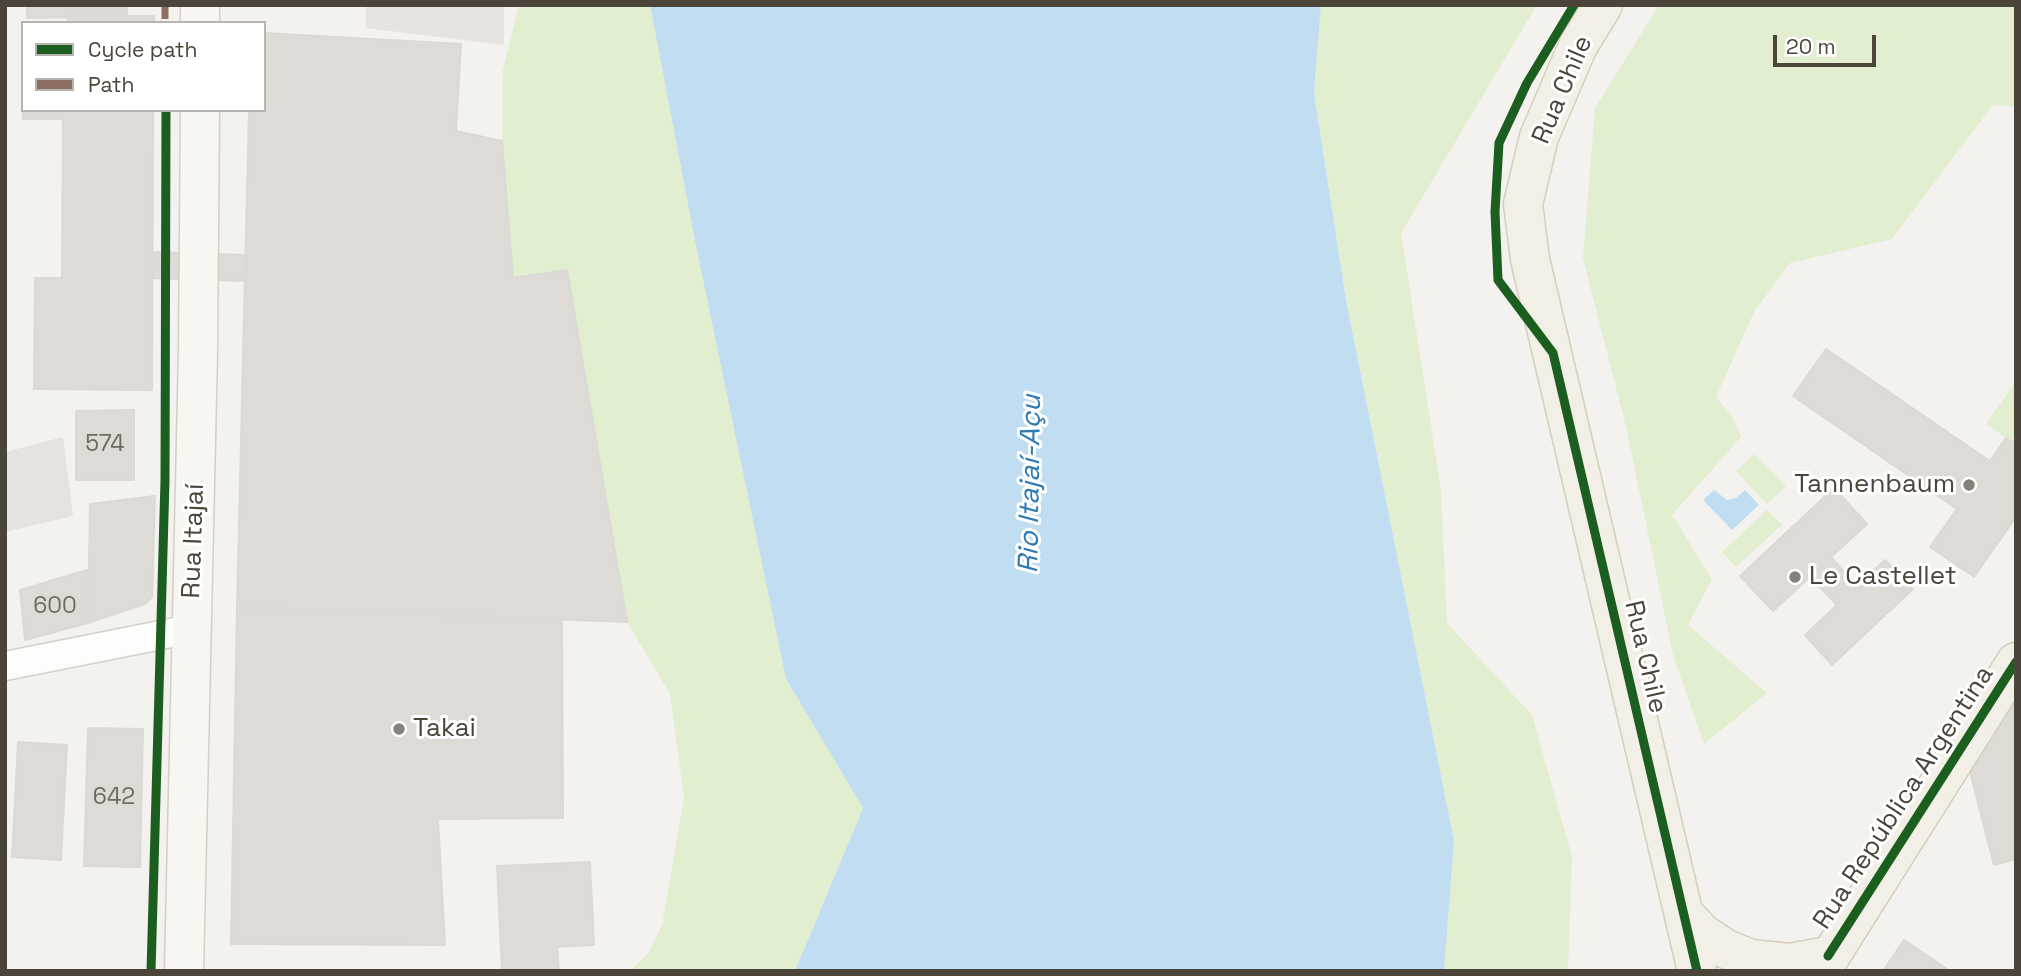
<!DOCTYPE html>
<meta charset="utf-8">
<style>
body{margin:0}
#map{position:relative;width:2021px;height:976px;overflow:hidden;background:#f4f2ee;font-family:"Space Grotesk",sans-serif}
canvas{display:block}
.frame{position:absolute;inset:0;border:7px solid #4b4439;pointer-events:none}
.legend{position:absolute;left:21px;top:21px;width:245px;height:91px;box-sizing:border-box;background:#fff;border:2px solid #b7b4b0;margin:0;padding:9px 12px;list-style:none;font-size:21px;color:#4b4439}
.legend li{display:flex;align-items:center;gap:14px;height:35px}
.legend b{width:35px;border:2px solid #b7b4b0}
.scale{position:absolute;left:1773px;top:35px;width:103px;height:32px;box-sizing:border-box;border:4px solid #4b4439;border-top:0;padding-left:9px;font-size:21px;line-height:24px;white-space:nowrap;color:#4b4439;-webkit-text-stroke:5px #fff;paint-order:stroke}
</style>
<div id="map">
<canvas width="2021" height="976"></canvas>
<div class="frame"></div>
<ul class="legend">
<li><b style="height:9px;background:#1b5e20"></b>Cycle path</li>
<li><b style="height:9px;background:#8d6e63"></b>Path</li>
</ul>
<div class="scale">20 m</div>
</div>
<script>
const ctx = document.querySelector('canvas').getContext('2d');
ctx.lineJoin = 'round';
function paint(path, color) { ctx.fillStyle = color; ctx.fill(path, 'evenodd'); }
const toPath = rows => new Path2D(rows.map(r => 'M' + r).join(''));
function strokePath(path, color, width, dash) { ctx.strokeStyle = color; ctx.lineWidth = width; ctx.lineCap = dash ? 'butt' : 'round'; ctx.setLineDash(dash || []); ctx.stroke(path); }
function label(font, color, halo, rows, align = 'center') {
  ctx.font = font + ' "Space Grotesk",sans-serif'; ctx.lineWidth = 6; ctx.setLineDash([]); ctx.textBaseline = 'middle'; ctx.strokeStyle = halo; ctx.fillStyle = color; for (const [text, x, y, turn = 0] of rows) {
    ctx.save(); ctx.translate(x, y); ctx.rotate((+turn || 0) * Math.PI / 180); ctx.textAlign = isNaN(turn) ? turn : align; if (halo) ctx.strokeText(text, 0, 0); ctx.fillText(text, 0, 0); ctx.restore();
  }
}
const green = toPath([
 [519,5,650,5,695,241,786,679,863,808,795,971,630,971,649,952,662,925,684,798,670,694,627,622,567,270,513,278,502,141,503,70],
 [1321,5,1537,5,1401,233,1441,490,1447,623,1532,715,1572,857,1568,971,1444,971,1454,841,1346,300,1314,93],
 [1659,5,2016,5,2016,107,1993,105,1892,239,1790,263,1754,312,1716,397,1732,416,1741,437,1672,515,1712,579,1688,625,1767,693,1704,744,1673,655,1627,431,1583,258,1595,108],
 [2016,381,2016,445,1986,424],
 [1754,454,1786,486,1767,504,1736,471],
 [1767,510,1782,525,1736,567,1722,552]
]);
const parking = toPath([
 [366,5,504,5,504,45,366,28],
 [63,437,73,516,5,532,5,452]
]);
const water = toPath([
 [650,5,1321,5,1314,93,1346,300,1454,841,1444,971,795,971,863,808,786,679,695,241],
 [1714,490,1727,500,1736,498,1745,490,1759,505,1732,530,1703,500]
]);
const building = toPath([
 [27,5,127,5,127,16,27,18,27,5],
 [68,16,154,16,154,23,68,23,68,16],
 [264,33,461,44,456,131,502,141,513,278,567,270,627,622,237,607,249,110,264,110,264,33],
 [23,110,153,110,152,390,34,389,35,278,62,278,63,119,23,119,23,110],
 [153,252,247,255,246,281,152,278,153,252],
 [1826,349,1990,461,2006,438,2016,445,2016,517,1974,577,1930,547,1957,509,1793,396,1826,349],
 [134,410,134,480,76,480,76,411,134,410],
 [1834,488,1867,524,1831,557,1857,586,1885,560,1913,589,1832,665,1805,635,1837,605,1810,577,1773,611,1740,576,1834,488],
 [155,496,152,597,145,604,88,623,90,504,155,496],
 [87,570,88,623,25,640,20,590,87,570],
 [237,607,562,620,563,818,438,819,445,945,231,944,237,607],
 [2016,694,2016,859,1994,865,1969,768,2016,694],
 [88,728,143,729,140,867,84,866,88,728],
 [18,742,67,745,61,860,12,857,18,742],
 [590,862,594,945,557,947,559,971,502,971,497,866,590,862],
 [1904,940,1950,971,1883,971,1904,940]
]);
const minor = toPath([
 [5,666,191,629]
]);
const secondary = toPath([
 [200,5,200,23],
 [184,971,198,351,200,110]
]);
const primary = toPath([
 [1603,5,1578,46,1539,137,1523,204,1530,259,1697,971],
 [1684,914,1703,934,1726,949,1751,959,1790,963,1828,956],
 [1821,971,2016,662]
]);
const quiet = toPath([
 [165,5,165,23]
]);
const cycleway = toPath([
 [1574,5,1527,83,1499,143,1495,212,1498,280,1553,353,1697,971],
 [1828,956,2016,662],
 [151,971,165,481,166,110]
]);
const markers = [
 [1969,485,7,"#868178"],
 [1795,577,7,"#868178"],
 [399,729,7,"#868178"]
];
const numberNames = [
 ["574",105,445],
 ["600",55,607],
 ["642",114,798]
];
const streetNames = [
 ["Rua Chile",1563,90,-67],
 ["Rua Itajaí",194,541,-88],
 ["Rua Chile",1645,657,77],
 ["Rua República Argentina",1904,798,-57]
];
const poiNames = [
 ["Tannenbaum",1955,485,"right"],
 ["Le Castellet",1809,577],
 ["Takai",413,729]
];
const waterNames = [
 ["Rio Itajaí-Açu",1031,484,-89]
];
paint(green, '#e1eecf');
paint(parking, '#e6e3df');
paint(water, '#c0ddf1');
paint(building, '#dedbd6');
strokePath(building, '#dcd9d4', 2);
strokePath(minor, '#d2d0cb', 31);
strokePath(secondary, '#d3cfc5', 41);
strokePath(primary, '#d6cebb', 41);
strokePath(minor, '#fdfdfc', 28);
strokePath(secondary, '#f7f6f1', 38);
strokePath(primary, '#f2efe6', 38);
strokePath(quiet, '#8d6e63', 7, [14, 7]);
strokePath(cycleway, '#1b5e20', 9);
for (const [x, y, r, color] of markers) { const dot = new Path2D(); dot.arc(x, y, r, 0, 2 * Math.PI); ctx.fillStyle = color; ctx.fill(dot); strokePath(dot, '#fff', 2.5); }
label('23px', '#706a61', null, numberNames);
label('26px', '#4b4439', '#fff', streetNames);
label('26px', '#4b4439', '#fff', poiNames, 'left');
label('italic 28px', '#2e7ab2', '#fff', waterNames);
</script>
